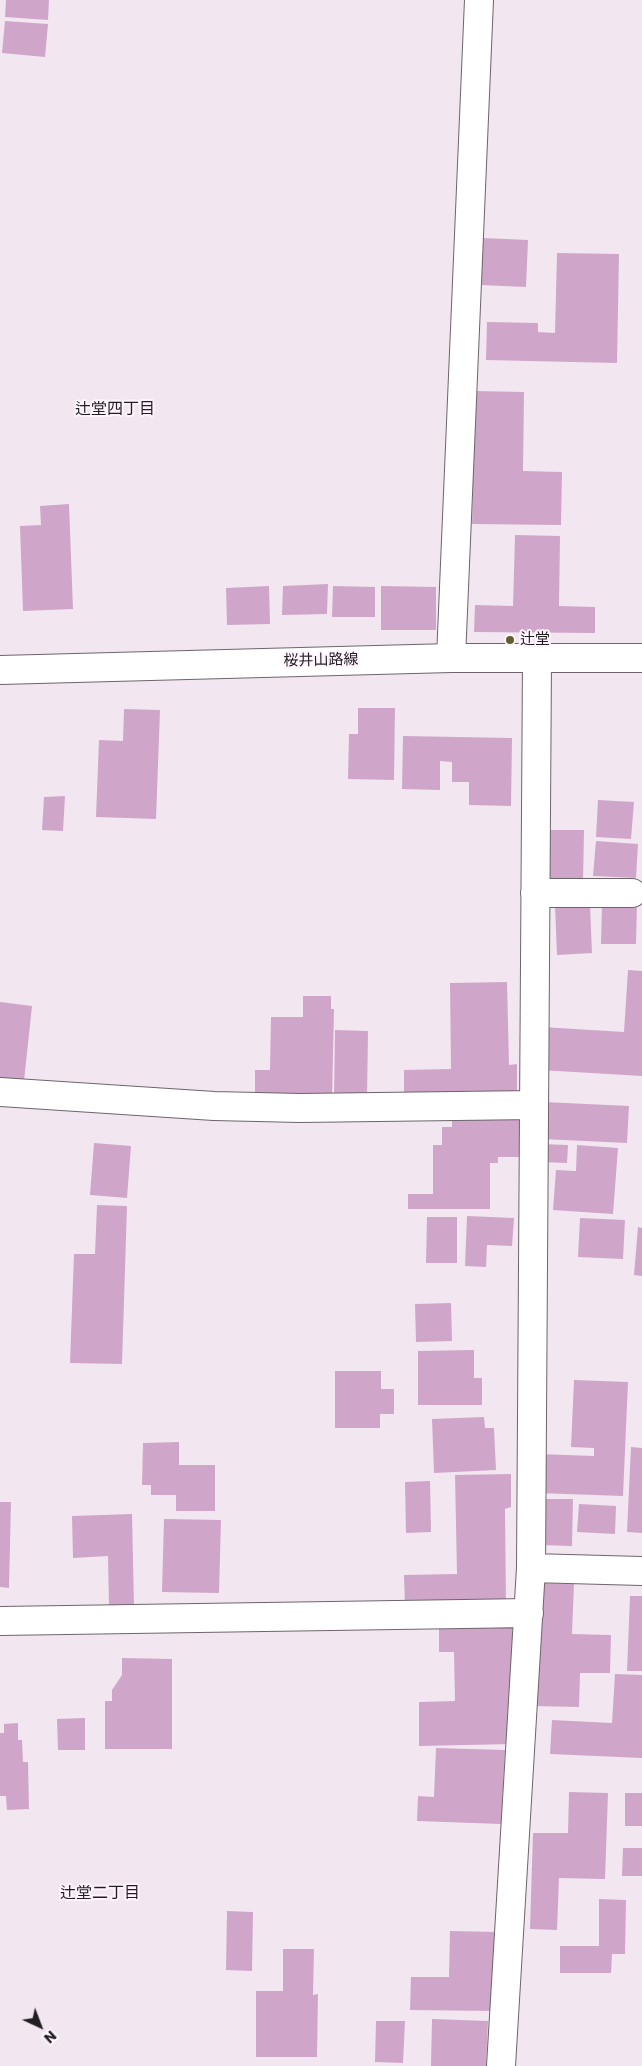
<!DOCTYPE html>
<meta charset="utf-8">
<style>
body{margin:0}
#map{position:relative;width:642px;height:2066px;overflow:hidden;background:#f2e7f0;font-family:Poppins,sans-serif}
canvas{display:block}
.north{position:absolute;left:15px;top:2001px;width:50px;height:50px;-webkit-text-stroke:4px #fff4fd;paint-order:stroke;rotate:137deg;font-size:14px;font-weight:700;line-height:20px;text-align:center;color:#221e21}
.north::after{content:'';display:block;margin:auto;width:18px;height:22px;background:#221e21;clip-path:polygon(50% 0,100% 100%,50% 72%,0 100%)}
</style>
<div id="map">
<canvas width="642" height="2066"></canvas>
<div class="north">N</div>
</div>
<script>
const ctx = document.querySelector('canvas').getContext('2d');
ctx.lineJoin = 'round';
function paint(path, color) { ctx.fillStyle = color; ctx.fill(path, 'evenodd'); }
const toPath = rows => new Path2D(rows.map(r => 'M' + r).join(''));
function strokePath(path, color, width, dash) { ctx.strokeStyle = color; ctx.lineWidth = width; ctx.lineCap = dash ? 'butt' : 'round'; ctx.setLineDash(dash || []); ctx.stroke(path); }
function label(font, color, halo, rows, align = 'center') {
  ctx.font = font + ' Poppins,"Noto Sans JP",sans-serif'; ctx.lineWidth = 4; ctx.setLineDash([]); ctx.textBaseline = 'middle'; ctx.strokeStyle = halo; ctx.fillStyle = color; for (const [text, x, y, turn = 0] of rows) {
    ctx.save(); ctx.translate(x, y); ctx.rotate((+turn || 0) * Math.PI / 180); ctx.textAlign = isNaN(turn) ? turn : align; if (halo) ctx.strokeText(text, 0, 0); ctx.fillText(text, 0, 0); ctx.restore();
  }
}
const building = toPath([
 [6,0,49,0,48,20,5,17],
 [5,21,48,24,45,57,2,53],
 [483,238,528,240,526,287,480,285],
 [557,253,619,254,617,363,486,360,487,322,538,323,538,332,555,333],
 [475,391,524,392,523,471,562,472,561,525,472,524],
 [69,504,73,609,23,611,20,526,41,525,40,506],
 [515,535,560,536,559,606,595,607,595,633,474,632,475,605,513,606],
 [328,584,327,614,282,615,283,586],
 [269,586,270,624,227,625,226,588],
 [333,586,375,587,375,617,332,617],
 [381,586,436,587,436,630,381,630],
 [358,708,395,708,394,780,348,779,349,734,358,734],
 [124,709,160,710,156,819,96,817,99,740,123,741],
 [403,736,512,738,511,806,469,805,469,782,452,782,452,762,440,761,440,790,402,789],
 [65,796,63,831,42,830,44,797],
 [598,800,634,802,631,839,596,837],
 [549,830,584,830,583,882,549,882],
 [596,841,638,844,636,878,593,876],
 [602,903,637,903,636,944,601,944],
 [590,905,592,953,557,955,555,906],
 [628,970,642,971,642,1076,540,1070,542,1027,624,1032],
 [507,982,509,1065,517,1064,517,1097,404,1100,404,1070,451,1069,450,983],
 [303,996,331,996,331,1009,334,1009,332,1101,255,1100,255,1070,270,1070,271,1017,303,1017],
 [0,1002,32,1006,24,1081,0,1079],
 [335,1030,368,1031,367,1099,334,1099],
 [544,1102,629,1106,627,1143,542,1139],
 [452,1118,519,1118,519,1157,498,1157,498,1163,490,1163,490,1209,408,1209,408,1194,433,1194,433,1145,442,1145,442,1127,452,1127],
 [94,1143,131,1146,127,1198,90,1195],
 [541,1144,568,1145,567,1163,541,1162],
 [577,1145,618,1148,613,1214,553,1210,556,1170,576,1171],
 [97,1205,127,1206,122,1364,70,1363,74,1254,95,1254],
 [467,1216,514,1218,512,1246,487,1245,486,1267,465,1266],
 [427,1217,457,1217,457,1263,426,1263],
 [580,1218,625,1220,623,1259,578,1257],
 [638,1227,642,1228,642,1276,634,1275],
 [451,1303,452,1341,416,1342,415,1304],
 [474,1350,474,1378,482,1378,482,1405,418,1405,418,1351],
 [335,1371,381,1371,381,1389,394,1389,394,1414,380,1414,380,1428,335,1428],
 [574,1380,628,1382,623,1496,537,1493,538,1454,594,1456,594,1448,571,1447],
 [484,1417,485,1428,494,1428,496,1470,434,1473,432,1419],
 [179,1442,179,1465,215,1465,215,1511,176,1511,176,1495,151,1495,151,1485,142,1485,143,1443],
 [631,1447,642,1448,642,1533,627,1532],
 [511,1474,511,1507,505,1509,506,1605,405,1607,404,1575,457,1574,455,1475],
 [430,1481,431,1532,406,1533,405,1482],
 [541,1499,573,1499,572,1546,540,1545],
 [0,1502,11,1502,9,1588,0,1587],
 [579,1504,616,1506,615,1534,577,1532],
 [132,1514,134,1606,109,1607,108,1556,73,1558,72,1516],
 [164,1519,221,1520,219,1593,162,1592],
 [538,1583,574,1584,572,1634,611,1635,610,1673,580,1673,579,1707,534,1706],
 [630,1596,642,1596,642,1671,627,1671],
 [512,1625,513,1744,419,1746,419,1702,455,1701,454,1652,439,1652,439,1626],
 [122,1658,172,1659,172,1749,105,1749,105,1701,112,1701,112,1690,122,1675],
 [615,1674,642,1675,642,1758,550,1754,552,1720,612,1723],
 [85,1718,85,1750,58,1750,57,1719],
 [18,1723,18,1740,22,1740,23,1762,28,1762,29,1809,7,1810,6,1796,0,1796,0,1733,4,1733,4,1724],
 [436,1748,505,1750,501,1824,417,1821,418,1796,434,1797],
 [569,1792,608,1793,605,1879,559,1878,557,1930,530,1929,533,1833,568,1833],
 [625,1793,642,1793,642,1826,625,1826],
 [623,1848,642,1848,642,1876,622,1876],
 [599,1899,626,1900,625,1954,612,1954,611,1973,560,1973,560,1946,599,1946],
 [227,1911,253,1912,252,1971,226,1970],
 [450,1931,498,1932,496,2011,410,2010,411,1977,449,1977],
 [283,1949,314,1949,313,1995,318,1994,317,2057,256,2057,256,1991,283,1991],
 [432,2019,488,2021,486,2066,431,2066],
 [376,2021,405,2021,403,2063,375,2062]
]);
const minor = toPath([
 [451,658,479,0],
 [535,893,632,893],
 [0,1092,214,1106,300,1108,534,1105],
 [531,1568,642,1571],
 [0,1621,529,1613],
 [501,2066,531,1568,537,660]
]);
const major = toPath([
 [0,670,451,658,642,658]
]);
const markers = [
 [510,640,5,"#60602d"]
];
const poiNames = [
 ["辻堂",520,640]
];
const streetNames = [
 ["桜井山路線",321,661,-1]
];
const neighbourhoodNames = [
 ["辻堂四丁目",115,410],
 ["辻堂二丁目",100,1894]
];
paint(building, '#d0a5ca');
strokePath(minor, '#6e656c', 30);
strokePath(major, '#6e656c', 30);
strokePath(minor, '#fff', 28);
strokePath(major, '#fff', 28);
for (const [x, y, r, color] of markers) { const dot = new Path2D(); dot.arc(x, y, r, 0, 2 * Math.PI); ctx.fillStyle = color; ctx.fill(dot); strokePath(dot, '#fff4fd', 2); }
label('15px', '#221e21', '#fff4fd', poiNames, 'left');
label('15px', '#221e21', '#fff4fd', streetNames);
label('16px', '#221e21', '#fff4fd', neighbourhoodNames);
</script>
